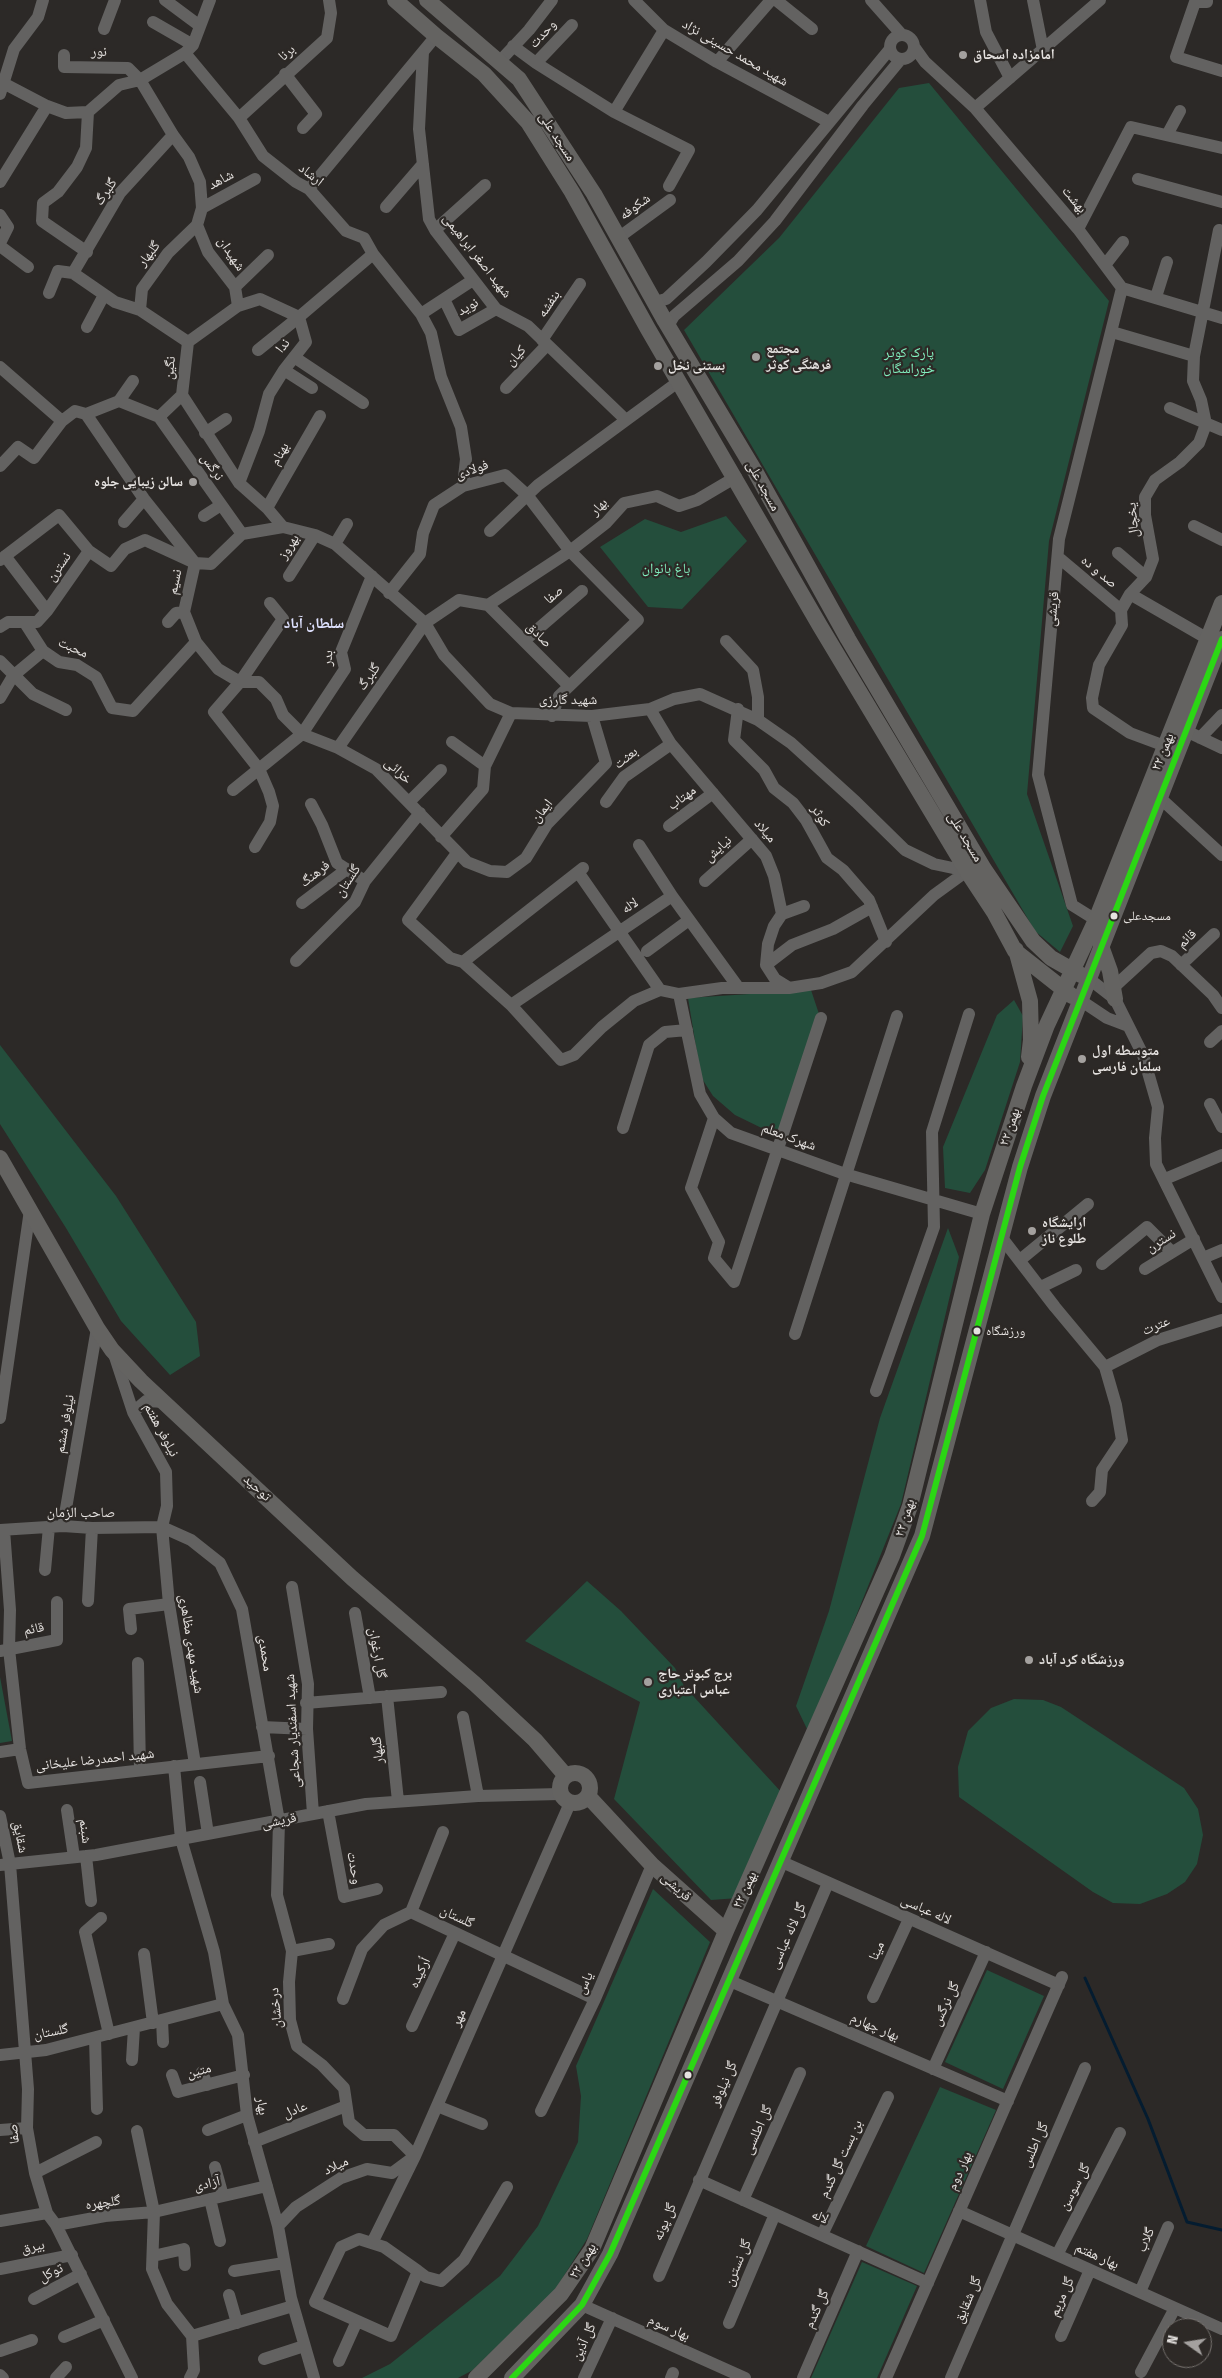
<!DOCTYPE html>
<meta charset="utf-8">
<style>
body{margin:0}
#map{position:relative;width:1222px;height:2378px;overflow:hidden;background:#2c2927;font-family:"Fira Sans Condensed",sans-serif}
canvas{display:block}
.north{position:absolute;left:1162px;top:2318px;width:50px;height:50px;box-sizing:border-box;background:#2d2926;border:1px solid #777370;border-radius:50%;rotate:283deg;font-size:14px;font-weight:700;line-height:20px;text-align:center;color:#e5e2e0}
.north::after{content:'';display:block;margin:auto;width:18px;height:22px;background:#a4a19f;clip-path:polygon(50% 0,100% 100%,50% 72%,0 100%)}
</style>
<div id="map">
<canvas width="1222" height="2378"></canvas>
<div class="north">N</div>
</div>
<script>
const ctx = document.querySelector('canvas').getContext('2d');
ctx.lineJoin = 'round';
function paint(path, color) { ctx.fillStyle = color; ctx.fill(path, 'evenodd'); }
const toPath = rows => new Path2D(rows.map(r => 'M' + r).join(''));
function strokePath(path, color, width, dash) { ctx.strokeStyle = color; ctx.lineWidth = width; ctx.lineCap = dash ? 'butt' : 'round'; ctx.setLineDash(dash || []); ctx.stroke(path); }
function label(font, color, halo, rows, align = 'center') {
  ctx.font = font + ' "Fira Sans Condensed","Noto Naskh Arabic",sans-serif'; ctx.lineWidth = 4.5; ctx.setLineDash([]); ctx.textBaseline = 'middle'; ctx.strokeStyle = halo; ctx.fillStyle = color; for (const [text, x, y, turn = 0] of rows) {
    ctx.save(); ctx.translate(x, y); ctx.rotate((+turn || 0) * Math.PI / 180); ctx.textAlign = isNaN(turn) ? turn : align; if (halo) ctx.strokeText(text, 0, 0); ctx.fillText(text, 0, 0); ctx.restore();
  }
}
const green = toPath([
 [929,83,1109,301,1049,541,1027,794,1073,926,1060,952,1035,931,684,330,779,238,899,88],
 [726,516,747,541,682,609,648,607,600,547,645,519,681,532],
 [811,990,819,1014,778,1136,735,1115,713,1096,701,1077,688,998],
 [1014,1000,1023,1016,1020,1062,985,1170,970,1193,945,1188,943,1147,997,1015],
 [0,1045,116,1196,196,1322,200,1356,170,1375,121,1321,66,1228,0,1124],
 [948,1228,959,1257,901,1504,834,1671,807,1729,796,1706,829,1611,880,1418],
 [587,1581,621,1611,675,1668,684,1686,783,1794,738,1898,711,1900,614,1799,640,1702,525,1641],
 [0,1677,12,1741,0,1743],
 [1014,1699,1043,1700,1061,1707,1184,1788,1198,1809,1203,1835,1197,1864,1185,1882,1167,1894,1140,1904,1113,1903,1093,1892,959,1797,958,1767,968,1731,991,1708],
 [653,1889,710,1942,587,2239,555,2290,473,2370,458,2378,362,2378,390,2364,500,2276,538,2226,578,2142,581,2096,576,2066],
 [987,1970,1044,1996,1003,2089,945,2062],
 [940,2087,996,2110,924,2273,866,2246],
 [862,2262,917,2286,877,2378,811,2378]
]);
const stream = toPath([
 [1085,1978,1148,2119,1187,2222,1222,2230]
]);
const minor = toPath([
 [165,0,200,26],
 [634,0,664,30,717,62,829,122],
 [776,0,812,29],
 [871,0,902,35],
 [980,0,986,32,1010,78],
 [1033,0,1043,50],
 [1207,0,1207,2,1195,2,1176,57,1222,71],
 [153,22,193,45],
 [104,29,115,0],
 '890 47a12 12 0 1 1 24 0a12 12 0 1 1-24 0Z',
 [513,46,536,63,614,112,689,150,669,186],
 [915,48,925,62,975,108,1078,229,1122,288,1222,318],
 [423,52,419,129,429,219,435,230,496,309,528,326,626,420],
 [185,53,239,118,263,156,296,182,309,189,346,231,364,238,373,254,421,314,431,333,441,377,461,427,466,459,463,486],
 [64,55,64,67,128,68,140,80,173,135,189,157,200,182,202,208,197,225,208,252,235,287,238,306,260,299,299,317,258,350],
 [499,62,529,30,552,0],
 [717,62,771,0],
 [536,63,572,25],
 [285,74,316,114,303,128],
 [5,84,47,106,66,113,88,112,119,85,140,80,185,53,193,45,210,0],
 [0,94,14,49,38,17,43,0],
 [975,108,1100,0],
 [614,112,664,30],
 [239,118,327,38,331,13,329,0],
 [1167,135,1180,111],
 [1138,179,1222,202],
 [0,182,47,106],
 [309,189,436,36],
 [386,207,423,164],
 [202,208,255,179],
 [0,215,8,227,0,243],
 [1078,229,1131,127,1222,148],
 [435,230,485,185],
 [618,238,670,200],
 [0,246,28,267],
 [87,252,42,221,43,203,58,192,77,167,86,148,88,112],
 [1105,265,1123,242],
 [73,273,120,193,173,135],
 [235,287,268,255],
 [49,293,58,271,73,273,115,302,140,310,188,342,182,395,239,483,267,508,283,527],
 [1156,297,1167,262],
 [444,299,459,330,496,309],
 [655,302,666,299,706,262,757,210,890,49],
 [140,310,142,289,168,253,197,225],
 [421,314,473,280],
 [668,326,674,316,738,261,775,221,863,105,901,59],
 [87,327,104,295],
 [1112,332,1194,356],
 [542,340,580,284],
 [188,342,238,306],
 [294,357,363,403],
 [0,367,62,421],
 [284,370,312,388],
 [506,388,547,345],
 [119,401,133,381],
 [1170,408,1222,430],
 [86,414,144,499,195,563,184,612,196,642,218,669,240,682,259,682,276,699,283,715,302,734,338,748,376,769,467,862,490,871,507,872,526,858,547,824,606,763,592,716],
 [86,414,119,401,159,417,182,395],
 [159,417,242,534],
 [205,433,226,419],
 [0,466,18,447,34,458,62,421,75,411,86,414],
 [239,483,259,431,269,394,284,370,306,342,299,317,373,254],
 [267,508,320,416],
 [204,516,221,505],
 [124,522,144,499],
 [1194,526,1222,540],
 [490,531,538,485,678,382],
 [335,544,347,524],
 [1118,553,1146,577],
 [5,556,47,611],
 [1058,557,1121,610],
 [0,560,59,515,89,551],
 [289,576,315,535],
 [389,593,420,554,423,533,434,505,463,486,505,475,527,495,570,551,638,620,559,696,552,716],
 [1130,594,1208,639],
 [488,605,570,551,606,523,624,503,657,496,679,506,697,500,736,477],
 [168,622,176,613,184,612],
 [25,623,43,651,59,662,77,665,96,677,112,708,133,711,196,642],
 [0,627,8,622,37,622,47,611,89,551,111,566,125,549,145,540,195,563,211,564,242,534,283,527,315,535,335,544,425,623,444,655,490,704,511,713,592,716,650,709,674,699,700,694,758,720,791,743,856,802,905,850,934,864,967,871],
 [524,641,582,591],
 [726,641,753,670,758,697,758,720],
 [0,661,33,694,66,710],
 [0,698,13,676,43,651],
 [650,709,671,744,766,856,774,876,782,914,774,926,768,944,766,965,775,979,788,987],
 [738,709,734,740,764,770,774,788,793,803,806,820,827,858,843,870,869,900,886,942],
 [1186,731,1222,748],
 [1200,738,1222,715],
 [452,742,485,766],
 [1165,746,1130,733,1093,708,1092,698,1099,665,1122,625,1121,610,1130,594,1146,577,1153,559,1145,515,1145,497,1155,480,1180,462,1199,443,1206,424,1201,400,1193,381,1194,356,1219,230],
 [338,748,425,623,459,600,488,605,569,686],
 [233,790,302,734,345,669,341,652,372,576],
 [1159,797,1222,855],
 [409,802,441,770],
 [606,802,624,777,671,744],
 [311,804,322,825,337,863,365,881],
 [669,826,713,793],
 [441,837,483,789,485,766,511,713],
 [639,845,672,896],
 [255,847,270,822,273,806,269,792,259,769,214,712,240,682,283,619,270,603],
 [457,853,408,920,450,958,463,962,511,1005,561,1060,574,1055,602,1027,634,1001,660,990,679,994,722,988,789,988,821,983,852,972,934,895,967,871],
 [578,872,660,990],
 [705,881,752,839],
 [302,903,347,869],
 [782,914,804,906],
 [1096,920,1072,905,1038,775,1059,539,1122,288],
 [647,951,689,920],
 [296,961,355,902,365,881,420,813],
 [463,962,583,868],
 [766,965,792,945,833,929,872,907],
 [1181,965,1214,934],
 [1088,978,1115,999,1143,1055,1158,1107,1155,1138,1156,1164,1222,1297],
 [1114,987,1151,953,1161,951,1172,956,1213,995,1222,1008],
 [679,994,700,1094,714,1118,731,1133,845,1174,982,1214],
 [1080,1000,1107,1018,1128,1026],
 [511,1005,672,896,738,987],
 [1210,1042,1222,1031],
 [1210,1104,1222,1127],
 [714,1118,691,1188,719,1242,714,1258,734,1282],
 [623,1128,649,1045,665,1032,687,1030],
 [1165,1179,1222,1155],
 [1002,1238,1055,1307,1105,1367,1116,1405,1122,1440,1102,1470,1100,1492,1092,1501],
 [1203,1258,1222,1250],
 [1020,1260,1088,1204],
 [1102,1264,1147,1227,1172,1252],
 [1145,1269,1194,1239],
 [734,1282,821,1018],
 [1041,1287,1076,1270],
 [795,1334,897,1016],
 [114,1354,133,1412,166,1472,167,1506,162,1527,169,1604,195,1764],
 [1105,1367,1158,1340,1222,1320],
 [876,1391,934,1227,932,1132,969,1014],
 [133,1412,146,1401,165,1402],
 [0,1418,30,1210],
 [63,1526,97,1328],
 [0,1530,63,1526,92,1528,162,1527,191,1540,220,1563,242,1609,279,1821,277,1895,292,1951,289,1982,290,2020,297,2046,322,2065,344,2088,349,2122,364,2135,394,2135,415,2156,392,2173,367,2169,341,2178,296,2207,278,2226],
 [4,1530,10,1610,9,1649,20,1749,28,1783,269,1756],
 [45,1570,49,1527],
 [292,1587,308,1684,307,1729,313,1814],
 [88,1601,92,1528],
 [355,1613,370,1698],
 [131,1629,129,1609,169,1604],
 [0,1651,57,1640,57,1602],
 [138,1663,140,1770],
 [387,1696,398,1801],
 [306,1703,441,1692],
 [463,1717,478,1796],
 [262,1727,307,1729],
 [0,1752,20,1749],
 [174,1766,181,1839,214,1952,223,2004,238,2035,247,2115,278,2226,291,2298,314,2378],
 [200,1782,208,1834],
 [67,1810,74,1857],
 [328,1811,344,1897,377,1889],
 [0,1816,10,1864,28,2089,27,2128,35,2173,47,2213,56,2225,132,2378],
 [86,1856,91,1901],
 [782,1862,1059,1985],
 [0,1865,96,1855,366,1804,478,1796,560,1794],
 [411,1912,443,1832],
 [101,1918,85,1932,109,2034],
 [292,1951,329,1944],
 [144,1954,153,2023],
 [730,1981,1008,2101],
 [873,1997,909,1919],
 [343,1999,362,1949,384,1925,411,1912,595,1999],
 [162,2020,163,2042],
 [412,2026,455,1933],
 [95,2038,97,2109],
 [0,2055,46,2050,223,2004],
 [132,2060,134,2028],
 [933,2069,986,1952],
 [202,2072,207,2085],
 [172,2075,178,2092,244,2075],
 [437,2106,482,2124],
 [541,2111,595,1999,652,1865],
 [0,2130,27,2128],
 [208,2130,247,2115],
 [137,2131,154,2212,152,2269,167,2304,192,2336],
 [254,2142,346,2106],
 [215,2167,223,2196],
 [35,2173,96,2142],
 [699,2180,928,2283],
 [210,2199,220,2241],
 [743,2200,800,2073],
 [959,2211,1222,2329],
 [0,2221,47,2213],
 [56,2225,105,2216,154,2212,267,2186],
 [822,2235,888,2097],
 [372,2243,415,2156,570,1803],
 [1057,2255,1120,2133],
 [153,2256,184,2249,185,2265],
 [0,2269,72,2255],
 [234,2271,284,2263],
 [418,2271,391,2336,315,2302,341,2247,359,2239,384,2247,418,2271,426,2277,441,2281,464,2260,507,2187],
 [659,2276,828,1883],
 [1140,2292,1168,2227],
 [229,2295,237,2323],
 [34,2299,81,2274],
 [582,2305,745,2378],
 [729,2323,775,2214],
 [1061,2336,1090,2270],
 [64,2337,104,2320],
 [0,2351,32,2340],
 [264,2359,304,2346],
 [339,2361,357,2321],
 [1141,2372,1175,2308],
 [0,2375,3,2378],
 [56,2378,66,2367],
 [190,2378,194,2370,192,2336,293,2306],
 [584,2378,612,2318],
 [671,2378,673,2373],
 [803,2378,858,2251],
 [886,2378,1062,1977],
 [951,2378,1085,2068]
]);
const major = toPath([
 [395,0,436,36,484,74,528,122,572,192,648,329,820,626,967,871,994,912,1015,951,1072,996],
 [427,0,519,79,594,194,665,321,756,473,848,639,984,869,1033,941,1051,958,1081,975],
 [1101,946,1110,971,1115,999],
 [1016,950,1030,1001,1031,1040,1029,1057],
 [0,1158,97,1328,112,1350,141,1381,352,1578,475,1684,535,1740,566,1776],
 '560 1788a15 15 0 1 1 30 0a15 15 0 1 1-30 0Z',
 [588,1796,652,1865,726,1931],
 [476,2378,561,2294,592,2249,726,1931,892,1556,910,1506,982,1214,1024,1086,1047,1025,1096,920,1222,603],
 [512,2378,582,2305,610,2254,922,1536,1020,1167,1043,1096,1222,639]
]);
const bus1 = toPath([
 [512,2378,582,2305,610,2254,922,1536,1020,1167,1043,1096,1222,639]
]);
const markers = [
 [963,55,5,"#a4a19f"],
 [756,357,5,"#a4a19f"],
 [658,366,5,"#a4a19f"],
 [193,482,5,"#a4a19f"],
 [1114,916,4.5,"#e5e2e0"],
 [1082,1059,5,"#a4a19f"],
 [1032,1231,5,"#a4a19f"],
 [977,1331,4.5,"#e5e2e0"],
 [1029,1660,5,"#a4a19f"],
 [648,1682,5,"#a4a19f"],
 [688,2075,4.5,"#e5e2e0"]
];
const busNames = [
 ["مسجدعلی",1123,916],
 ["ورزشگاه",986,1331]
];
const streetNames = [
 ["وحدت",543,34,-47],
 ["نور",99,52,1],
 ["برنا",287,53,-41],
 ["شهید محمد حسینی نژاد",735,53,30],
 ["مسجد علی",557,137,57],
 ["ارشاد",311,175,38],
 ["شاهد",221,180,-28],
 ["گلبرگ",106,192,-56],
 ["بهشت",1074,200,50],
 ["شکوفه",635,207,-36],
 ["گلبهار",149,254,-52],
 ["شهیدان",231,254,56],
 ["شهید اصغر ابراهیمی",477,256,52],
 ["بنفشه",549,304,-56],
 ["نوید",468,307,-30],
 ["ندا",283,346,-52],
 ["کیان",516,356,-46],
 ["نگین",170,368,-84],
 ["بهنام",280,454,-60],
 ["نرگس",212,467,55],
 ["فولادی",472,470,-19],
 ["مسجد علی",763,486,61],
 ["بهار",599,507,-45],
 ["یخچال",1133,520,-95],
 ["بهروز",289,547,-57],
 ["نسترن",59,567,-55],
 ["صد و ده",1099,572,40],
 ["نسیم",175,582,-78],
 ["صفا",554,595,-41],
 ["قریشی",1053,609,-85],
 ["صادق",539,635,45],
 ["محبت",73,648,24],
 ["بدر",328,658,-86],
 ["گلبرگ",369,677,-55],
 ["شهید گارزی",568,700],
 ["۲۲ بهمن",1163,752,-68],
 ["بعثت",626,758,-39],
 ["خزائی",398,771,43],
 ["مهتاب",682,798,-36],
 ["ایمان",542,811,-52],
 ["کوثر",820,816,59],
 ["میلاد",765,831,50],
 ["مسجد علی",965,837,59],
 ["نیایش",718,849,-42],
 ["فرهنگ",315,874,-38],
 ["گلستان",348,881,-57],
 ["لاله",630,906,-33],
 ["قائم",1187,939,-44],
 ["۲۲ بهمن",1010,1127,-71],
 ["شهرک معلم",789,1137,20],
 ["نسترن",1161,1241,-32],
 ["عترت",1156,1326,-23],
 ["نیلوفر ششم",65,1424,-80],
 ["نیلوفر هفتم",161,1430,62],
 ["توحید",257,1488,43],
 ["صاحب الزمان",81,1513],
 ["۲۲ بهمن",905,1518,-72],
 ["قائم",34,1629,-11],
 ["شهید مهدی مظاهری",191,1644,81],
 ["محمدی",265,1653,81],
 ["گل ارغوان",377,1653,80],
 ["شهید اسفندیار شجاعی",293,1731,-93],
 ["گلبهار",378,1750,-96],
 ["شهید احمدرضا علیخانی",95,1760,-6],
 ["قریشی",279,1821,-11],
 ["شبنم",85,1831,83],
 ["شقایق",20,1837,79],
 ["وحدت",354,1868,80],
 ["قریشی",676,1887,42],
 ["۲۲ بهمن",745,1890,-65],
 ["لاله عباسی",926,1910,24],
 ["گلستان",457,1917,25],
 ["گل لاله عباسی",788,1936,-66],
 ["مینا",877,1951,-65],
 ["اُرکیده",420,1973,-65],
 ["یاس",585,1983,-66],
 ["گل نرگس",946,2004,-65],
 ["درخشان",276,2008,-95],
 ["مهر",459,2018,-66],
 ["بهار چهارم",875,2027,23],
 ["گلستان",51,2032,-11],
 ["متین",199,2071,-15],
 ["گل نیلوفر",724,2084,-67],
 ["بهار",262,2106,82],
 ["عادل",295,2110,-22],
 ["گل اطلسی",758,2130,-66],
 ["صفا",14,2134,-96],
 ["گل اطلس",1035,2145,-66],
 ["بن بست گل گندم",841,2159,-65],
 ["میلاد",336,2166,-25],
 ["بهار دوم",960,2171,-66],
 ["آزادی",207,2184,-13],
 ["گل سوسن",1075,2187,-62],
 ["گلچهره",103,2203,-8],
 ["لاله",820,2217,24],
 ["گل پونه",665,2222,-67],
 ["گلاب",1146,2240,-67],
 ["بیرق",33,2247,-11],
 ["بهار هفتم",1097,2256,24],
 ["۲۲ بهمن",583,2261,-58],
 ["گل نسترن",738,2263,-67],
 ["توکل",51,2273,-27],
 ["گل مریم",1062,2297,-66],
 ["گل شقایق",968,2300,-67],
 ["گل گندم",817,2309,-66],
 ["بهار سوم",669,2328,24],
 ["گل آذین",584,2342,-65]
];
const poiNames = [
 ["امامزاده اسحاق",973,55],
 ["مجتمع",766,349],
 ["فرهنگی کوثر",766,365],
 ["بستنی نخل",668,366],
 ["سالن زیبایی جلوه",183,482,"right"],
 ["متوسطه اول",1092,1051],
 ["سلمان فارسی",1092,1067],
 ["ارایشگاه",1042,1223],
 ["طلوع ناز",1042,1239],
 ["ورزشگاه کرد آباد",1039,1660],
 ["برج کبوتر حاج",658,1674],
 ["عباس اعتباری",658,1690]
];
const parkNames = [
 ["پارک کوثر",909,353],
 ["خوراسگان",909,369],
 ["باغ بانوان",666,569]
];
const neighbourhoodNames = [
 ["سلطان آباد",314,624]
];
paint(green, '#244e3c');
strokePath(stream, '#041c30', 3);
strokePath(minor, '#636261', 12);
strokePath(major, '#646361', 16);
strokePath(bus1, '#2bd714', 6);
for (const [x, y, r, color] of markers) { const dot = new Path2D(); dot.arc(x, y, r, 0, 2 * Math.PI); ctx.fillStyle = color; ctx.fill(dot); strokePath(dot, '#2d2926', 2); }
label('13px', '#e5e2e0', '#2d2926', busNames, 'left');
label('14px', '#e5e2e0', '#2d2926', streetNames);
label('bold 14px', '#e5e2e0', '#2d2926', poiNames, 'left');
label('14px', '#82f0bf', '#2d2926', parkNames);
label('bold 15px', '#dee1fe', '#2d2926', neighbourhoodNames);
</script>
